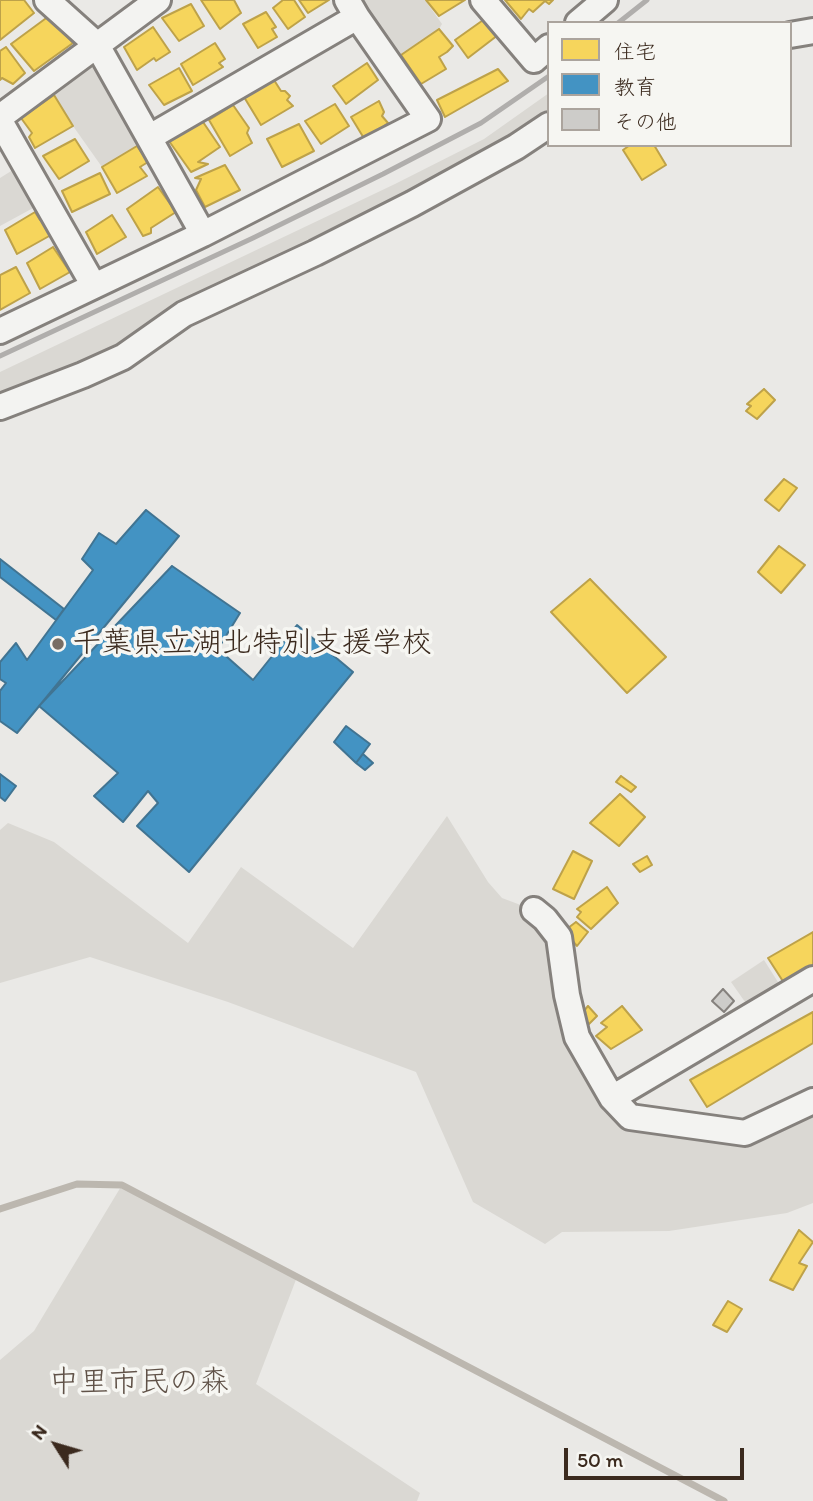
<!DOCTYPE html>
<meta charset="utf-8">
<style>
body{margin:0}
#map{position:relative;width:813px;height:1501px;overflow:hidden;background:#eae9e6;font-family:Itim,"Klee One",sans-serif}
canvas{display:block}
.legend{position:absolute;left:547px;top:21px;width:245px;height:126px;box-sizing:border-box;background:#f6f6f2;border:2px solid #aba49d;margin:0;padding:9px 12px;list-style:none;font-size:21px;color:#3b2a1e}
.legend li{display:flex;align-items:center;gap:14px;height:35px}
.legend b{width:35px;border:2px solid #aba49d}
.north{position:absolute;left:21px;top:1410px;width:70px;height:70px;-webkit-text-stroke:5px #f6f6f2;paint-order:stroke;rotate:307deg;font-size:19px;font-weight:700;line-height:28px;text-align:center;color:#3b2a1e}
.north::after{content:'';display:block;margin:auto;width:24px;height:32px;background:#3b2a1e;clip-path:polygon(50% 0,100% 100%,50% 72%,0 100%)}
.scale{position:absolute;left:564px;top:1448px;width:180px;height:32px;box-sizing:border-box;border:4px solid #3b2a1e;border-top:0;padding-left:9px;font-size:21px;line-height:24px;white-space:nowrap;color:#3b2a1e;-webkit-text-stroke:5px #f6f6f2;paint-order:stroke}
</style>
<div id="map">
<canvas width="813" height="1501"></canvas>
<ul class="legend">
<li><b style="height:19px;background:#f6d55c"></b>住宅</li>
<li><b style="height:19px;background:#4393c3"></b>教育</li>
<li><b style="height:19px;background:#cdccc9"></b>その他</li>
</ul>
<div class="north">N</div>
<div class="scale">50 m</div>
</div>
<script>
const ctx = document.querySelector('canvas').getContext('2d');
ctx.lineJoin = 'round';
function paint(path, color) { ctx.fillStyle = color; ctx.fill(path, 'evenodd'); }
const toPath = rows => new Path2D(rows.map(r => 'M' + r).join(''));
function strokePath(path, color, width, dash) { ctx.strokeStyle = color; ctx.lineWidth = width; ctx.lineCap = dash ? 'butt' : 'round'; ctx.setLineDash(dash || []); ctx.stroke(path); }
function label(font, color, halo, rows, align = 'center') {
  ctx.font = font + ' Itim,"Klee One",sans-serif'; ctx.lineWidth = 7; ctx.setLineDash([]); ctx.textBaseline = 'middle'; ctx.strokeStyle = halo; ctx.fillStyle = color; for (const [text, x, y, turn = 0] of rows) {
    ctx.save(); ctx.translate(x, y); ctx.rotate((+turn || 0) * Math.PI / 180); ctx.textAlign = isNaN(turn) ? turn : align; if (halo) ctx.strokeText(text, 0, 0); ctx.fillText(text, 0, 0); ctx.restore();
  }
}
const green = toPath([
 [347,0,425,0,442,24,439,29,401,55,390,64],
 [97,45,150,137,137,146,102,167,73,126,45,84],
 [549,93,549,125,0,407,0,372,395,184,484,139],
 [24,163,46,201,0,226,0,178],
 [447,816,488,882,502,898,534,910,545,919,577,1037,630,1117,745,1133,813,1098,813,1203,787,1213,669,1231,562,1232,545,1244,473,1202,416,1072,228,1002,90,957,0,983,0,830,8,823,54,842,188,943,241,867,353,948],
 [764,960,783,990,750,1009,731,982],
 [122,1185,297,1277,256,1384,420,1493,417,1501,0,1501,0,1360,34,1331]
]);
const homes = toPath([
 [0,0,24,0,34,13,0,40,0,0],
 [201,0,234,0,241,13,220,29,201,0],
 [283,0,294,0,305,17,288,29,273,8,283,0],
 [299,0,329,0,308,13,299,0],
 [426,0,465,0,439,16,426,0],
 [505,0,553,0,549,4,545,1,533,12,529,9,521,19,505,0],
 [191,4,204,26,179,41,162,18,191,4],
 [266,12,276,27,272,29,277,37,258,48,243,24,266,12],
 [49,16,73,43,34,71,11,44,49,16],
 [486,18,498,35,468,58,455,40,486,18],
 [153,27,170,52,156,61,154,58,137,70,124,47,153,27],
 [439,29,453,46,447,52,439,57,446,69,421,84,401,55,439,29],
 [215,43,225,59,219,63,223,67,193,85,181,64,215,43],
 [6,47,25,73,13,84,2,78,0,80,0,51,6,47],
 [367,63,378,80,346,104,333,86,367,63],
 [179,68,192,91,164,105,149,85,179,68],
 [498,69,508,81,445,117,437,100,498,69],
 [274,80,281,91,285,91,290,96,287,100,293,106,261,125,244,97,274,80],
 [54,95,73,126,35,148,29,137,32,133,21,118,54,95],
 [379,101,384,112,382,116,388,123,365,140,351,117,379,101],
 [335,104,349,126,321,144,305,121,335,104],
 [233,105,249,128,247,133,252,143,230,156,209,120,233,105],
 [203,122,220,147,198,162,208,164,191,172,169,141,203,122],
 [299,124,314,151,282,167,267,139,299,124],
 [75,139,89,161,59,179,43,156,75,139],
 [630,145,654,145,666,165,642,180,623,150,630,145],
 [137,146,148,162,140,167,147,176,117,193,102,167,137,146],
 [225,165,240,190,205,207,196,190,201,179,195,178,225,165],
 [100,173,110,194,72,212,62,191,100,173],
 [158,187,176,212,151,228,151,233,143,236,127,209,158,187],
 [35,212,40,220,45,223,51,235,17,254,5,230,35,212],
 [112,215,126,237,97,254,86,232,112,215],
 [53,247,70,272,40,289,27,263,53,247],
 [16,267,30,293,0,310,0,275,16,267],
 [764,389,775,400,757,419,746,411,751,406,747,404,764,389],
 [784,479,797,488,779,511,765,500,784,479],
 [779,546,805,565,781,593,758,572,779,546],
 [590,579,666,657,627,693,551,612,590,579],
 [621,776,636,787,631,792,616,782,621,776],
 [620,794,645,817,619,846,590,823,620,794],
 [573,851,592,861,574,899,553,889,573,851],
 [647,856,652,865,640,872,633,864,647,856],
 [607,887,618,903,591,929,577,917,581,912,577,909,607,887],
 [576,922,588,932,577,946,564,931,576,922],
 [813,932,813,970,786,986,768,958,813,932],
 [588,1006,597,1016,585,1028,578,1018,588,1006],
 [622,1006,642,1030,611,1049,596,1036,607,1027,601,1023,622,1006],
 [813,1012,813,1043,707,1107,690,1080,813,1012],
 [799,1230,813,1242,799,1263,807,1266,793,1290,770,1280,799,1230],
 [728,1301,742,1309,727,1332,713,1325,728,1301]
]);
const schools = toPath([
 [146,510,179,536,17,733,0,721,0,691,6,683,0,679,0,662,16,643,27,660,93,570,82,559,99,533,116,544,146,510],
 [0,559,64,609,56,620,0,577,0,559],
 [172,566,240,613,218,649,253,680,297,625,353,672,189,872,137,826,158,803,148,791,123,822,94,796,118,773,39,706,172,566],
 [346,726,370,744,356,763,334,742,346,726],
 [363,754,373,763,365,770,356,763,363,754],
 [0,774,16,786,5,801,0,797,0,774]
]);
const stream = toPath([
 [0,1209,77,1184,122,1185,724,1501]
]);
const building = toPath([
 [723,989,734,1001,724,1012,712,1001,723,989]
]);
const minor = toPath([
 [47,0,97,45,203,234],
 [483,0,534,60,549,47],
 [578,23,605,0],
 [790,35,813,31],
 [0,117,158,0],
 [0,121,94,286],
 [150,137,357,17],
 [0,331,203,234,428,119,357,17,347,0],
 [0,407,83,375,123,357,184,314,315,253,412,204,516,147,549,125],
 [534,910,545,919,559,937,567,995,577,1037,612,1098,630,1117,745,1133,813,1101],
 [612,1098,813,979]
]);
const rail = toPath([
 [618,23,647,0],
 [0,356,253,238,383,174,481,123,549,76]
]);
const markers = [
 [58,644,7,"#786d64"]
];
const poiNames = [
 ["千葉県立湖北特別支援学校",72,644]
];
const parkNames = [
 ["中里市民の森",139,1383]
];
paint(green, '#dad8d3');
paint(homes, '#f6d55c');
strokePath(homes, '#bea249', 2);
paint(schools, '#4393c3');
strokePath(schools, '#417492', 2);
strokePath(stream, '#bcb7af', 7);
paint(building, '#cdccc9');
strokePath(building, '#85817d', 2);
strokePath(minor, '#85817d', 30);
strokePath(minor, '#f3f3f1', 24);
strokePath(rail, '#b0aeac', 5);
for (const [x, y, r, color] of markers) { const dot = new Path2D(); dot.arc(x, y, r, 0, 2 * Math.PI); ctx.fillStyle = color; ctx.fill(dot); strokePath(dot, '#f6f6f2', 2.5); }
label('30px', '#3b2a1e', '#f6f6f2', poiNames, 'left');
label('30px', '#605248', '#f6f6f2', parkNames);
</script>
